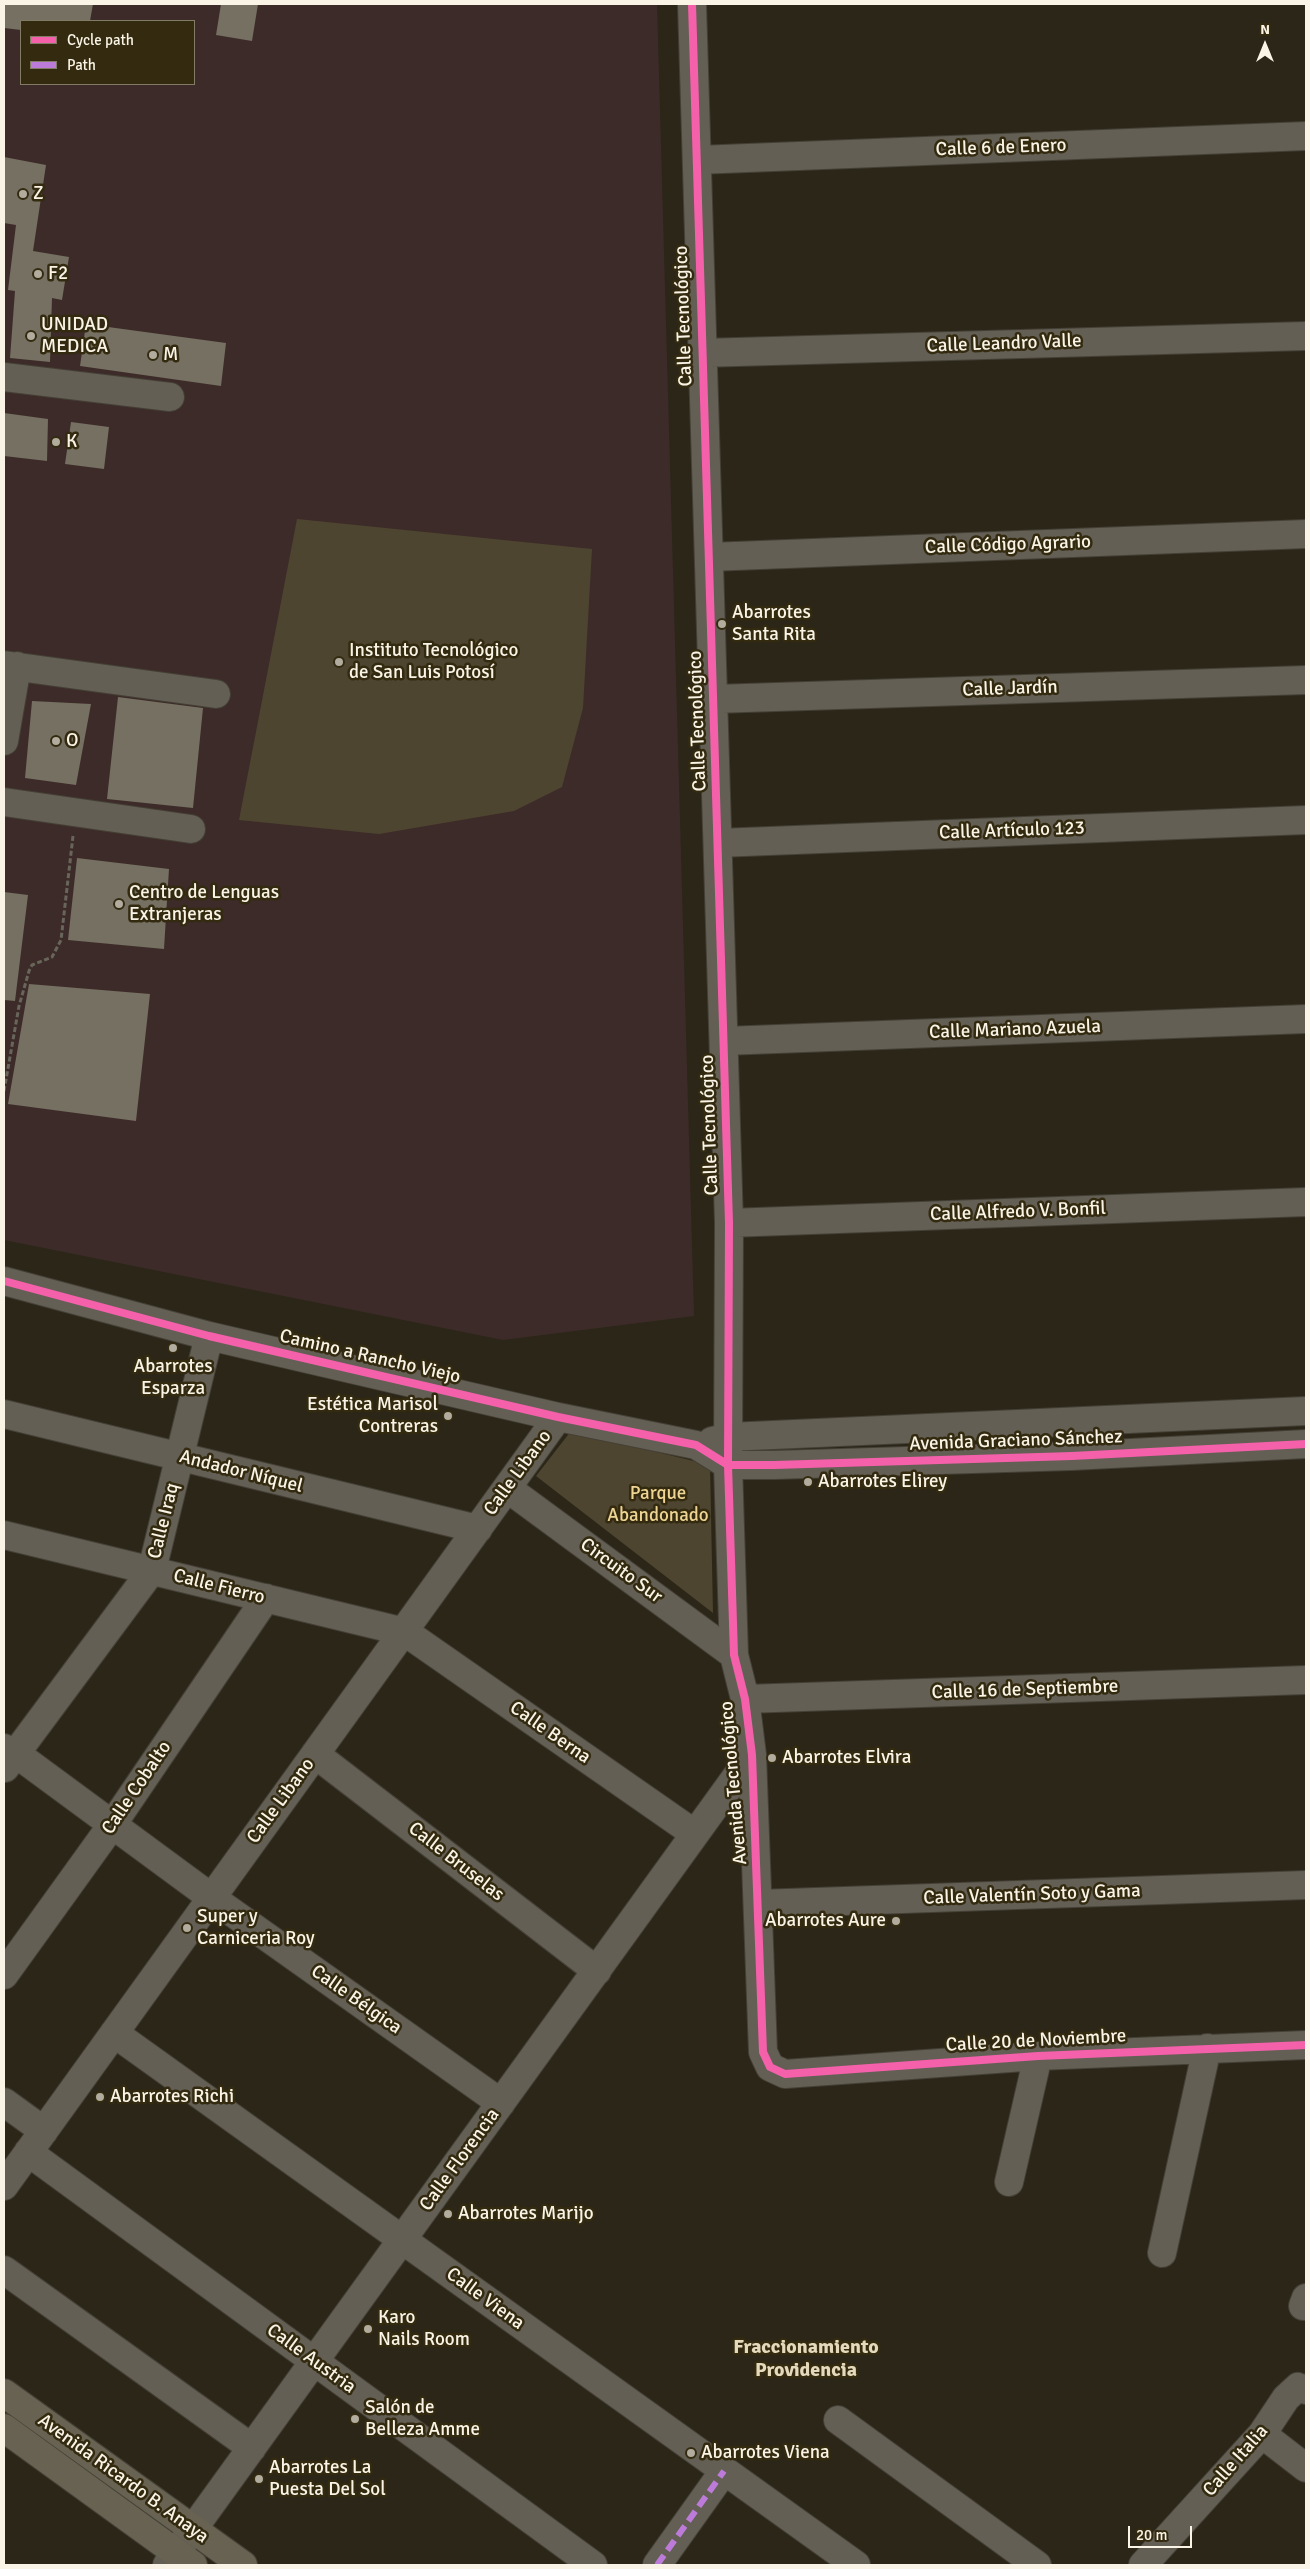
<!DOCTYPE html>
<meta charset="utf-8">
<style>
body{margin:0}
#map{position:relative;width:1310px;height:2569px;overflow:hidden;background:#2b2618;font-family:Signika,sans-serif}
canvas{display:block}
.frame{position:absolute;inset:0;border:5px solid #f9f4e5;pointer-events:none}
.legend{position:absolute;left:20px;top:20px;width:175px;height:65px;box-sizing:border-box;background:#332a10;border:1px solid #827b65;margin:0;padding:6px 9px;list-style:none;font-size:15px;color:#f9f4e5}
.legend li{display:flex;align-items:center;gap:10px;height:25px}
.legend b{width:25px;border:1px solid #827b65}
.north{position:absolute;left:1240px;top:20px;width:50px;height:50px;-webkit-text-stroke:4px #332a10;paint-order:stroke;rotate:0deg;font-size:14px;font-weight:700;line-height:20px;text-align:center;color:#f9f4e5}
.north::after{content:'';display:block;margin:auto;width:18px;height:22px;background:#f9f4e5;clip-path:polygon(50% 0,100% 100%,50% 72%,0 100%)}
.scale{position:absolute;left:1128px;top:2526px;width:64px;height:22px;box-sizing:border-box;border:2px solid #f9f4e5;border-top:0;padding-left:6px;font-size:15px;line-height:18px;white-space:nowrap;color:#f9f4e5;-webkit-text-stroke:4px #332a10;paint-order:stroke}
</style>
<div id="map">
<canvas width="1310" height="2569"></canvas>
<div class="frame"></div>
<ul class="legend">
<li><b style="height:6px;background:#f560ab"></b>Cycle path</li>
<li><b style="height:6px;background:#bd7bd9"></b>Path</li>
</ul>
<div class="north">N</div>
<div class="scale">20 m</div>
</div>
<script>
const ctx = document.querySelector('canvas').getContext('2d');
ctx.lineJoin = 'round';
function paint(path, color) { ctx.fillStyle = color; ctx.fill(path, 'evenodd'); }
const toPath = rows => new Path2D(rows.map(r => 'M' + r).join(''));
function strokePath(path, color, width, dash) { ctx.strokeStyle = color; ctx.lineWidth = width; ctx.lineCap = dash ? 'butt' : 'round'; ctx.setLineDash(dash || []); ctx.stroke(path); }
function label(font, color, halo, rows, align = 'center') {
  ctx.font = font + ' Signika,sans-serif'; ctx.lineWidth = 5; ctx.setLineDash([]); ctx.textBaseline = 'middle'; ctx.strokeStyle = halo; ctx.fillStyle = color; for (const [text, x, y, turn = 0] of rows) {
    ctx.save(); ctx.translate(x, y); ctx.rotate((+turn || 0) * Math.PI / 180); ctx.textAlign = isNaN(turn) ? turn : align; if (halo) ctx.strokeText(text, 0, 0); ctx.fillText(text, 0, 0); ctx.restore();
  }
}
const education = toPath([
 [4,4,657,4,694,1316,503,1340,4,1240],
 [21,21,194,21,194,84,21,84]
]);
const green = toPath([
 [297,519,592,549,583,708,562,787,514,811,379,834,239,820],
 [571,1431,710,1465,713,1613,536,1476]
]);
const building = toPath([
 [4,4,93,4,90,21,21,21,21,30,4,28],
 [221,4,258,4,252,41,216,35],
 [4,157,46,165,33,251,69,257,62,300,52,298,50,362,10,358,15,291,8,290,16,225,4,223],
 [86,324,226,343,221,386,80,366],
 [4,413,48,419,47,461,4,456],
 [71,422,109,427,104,469,65,464],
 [118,697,203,708,193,808,107,799],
 [32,701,91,704,76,785,25,778],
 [77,858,169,869,164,949,68,940],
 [4,892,28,895,15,1001,4,1000],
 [29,984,150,994,136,1121,8,1104]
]);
const path = toPath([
 [4,1091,19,1006,29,971,32,965,52,957,61,940,73,836]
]);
const minor = toPath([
 [692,4,729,1223,728,1465,734,1655,745,1699,752,1755,763,2052,770,2067,785,2074,1038,2056,1306,2045],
 [697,160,1306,136],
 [701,353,1306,336],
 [4,377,170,397],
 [709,557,1306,534],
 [4,665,216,694],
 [714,699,1306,680],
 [4,741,17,666],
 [4,802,191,829],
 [718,843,1306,820],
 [724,1041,1306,1019],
 [729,1223,1306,1202],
 [4,1281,209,1336,558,1417,696,1445,728,1465,774,1465,1072,1456,1306,1444],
 [4,1414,478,1529],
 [712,1441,728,1437,1306,1411],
 [507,1488,734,1655],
 [4,1535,405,1632,695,1834],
 [745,1699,1306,1680],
 [4,1748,26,1761,212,1898,501,2103],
 [315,1754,597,1971],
 [5,1768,152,1570,209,1336],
 [758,1904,1306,1885],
 [4,1975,112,1825,266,1598],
 [114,2033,856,2565],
 [4,2102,44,2131],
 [28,2152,593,2565],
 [1009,2182,1038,2056],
 [4,2186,558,1417],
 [1162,2253,1207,2048],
 [4,2270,252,2448],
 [1303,2306,1306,2298],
 [838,2420,1037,2565],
 [1262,2434,1306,2468],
 [167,2565,752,1755],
 [657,2565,724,2471],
 [1143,2565,1262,2434,1286,2398,1298,2387,1306,2390]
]);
const major = toPath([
 [4,2393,243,2565],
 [4,2428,193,2565]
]);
const quiet = toPath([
 [657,2565,724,2471]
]);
const cycleway = toPath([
 [692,4,729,1223,728,1465,734,1655,745,1699,752,1755,763,2052,770,2067,785,2074,1038,2056,1306,2045],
 [4,1281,209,1336,558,1417,696,1445,728,1465,774,1465,1072,1456,1306,1444]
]);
const markers = [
 [23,194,5,"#b1ac9d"],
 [38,274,5,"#b1ac9d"],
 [31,336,5,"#b1ac9d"],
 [153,355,5,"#b1ac9d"],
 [56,442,5,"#b1ac9d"],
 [722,624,5,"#b1ac9d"],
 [339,662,5,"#b1ac9d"],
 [56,741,5,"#b1ac9d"],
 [119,904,5,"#b1ac9d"],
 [173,1348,5,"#b1ac9d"],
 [448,1416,5,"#b1ac9d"],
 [808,1482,5,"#b1ac9d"],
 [772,1758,5,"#b1ac9d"],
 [896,1921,5,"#b1ac9d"],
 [187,1928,5,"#b1ac9d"],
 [100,2097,5,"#b1ac9d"],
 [448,2214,5,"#b1ac9d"],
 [368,2329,5,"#b1ac9d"],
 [355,2419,5,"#b1ac9d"],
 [691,2453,5,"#b1ac9d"],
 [259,2479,5,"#b1ac9d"]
];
const streetNames = [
 ["Calle 6 de Enero",1001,148,-2],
 ["Calle Tecnológico",684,316,-92],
 ["Calle Leandro Valle",1004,344,-2],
 ["Calle Código Agrario",1008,545,-2],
 ["Calle Jardín",1010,689,-2],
 ["Calle Tecnológico",698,721,-92],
 ["Calle Artículo 123",1012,831,-2],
 ["Calle Mariano Azuela",1015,1030,-2],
 ["Calle Tecnológico",710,1125,-92],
 ["Calle Alfredo V. Bonfil",1018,1212,-2],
 ["Camino a Rancho Viejo",370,1357,13],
 ["Avenida Graciano Sánchez",1016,1441,-2],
 ["Andador Níquel",241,1472,14],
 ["Calle Libano",518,1473,-54],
 ["Calle Iraq",164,1521,-76],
 ["Circuito Sur",621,1571,36],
 ["Calle Fierro",219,1587,14],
 ["Calle 16 de Septiembre",1025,1690,-2],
 ["Calle Berna",550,1733,35],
 ["Avenida Tecnológico",734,1783,-95],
 ["Calle Cobalto",137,1788,-56],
 ["Calle Libano",281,1801,-54],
 ["Calle Bruselas",456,1862,38],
 ["Calle Valentín Soto y Gama",1032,1895,-2],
 ["Calle Bélgica",356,2000,35],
 ["Calle 20 de Noviembre",1036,2041,-3],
 ["Calle Florencia",460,2160,-54],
 ["Calle Viena",485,2299,36],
 ["Calle Austria",311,2359,36],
 ["Calle Italia",1236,2461,-49],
 ["Avenida Ricardo B. Anaya",123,2479,36]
];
const poiNames = [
 ["Z",33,194],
 ["F2",48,274],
 ["UNIDAD",41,325],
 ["MEDICA",41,347],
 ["M",163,355],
 ["K",66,442],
 ["Abarrotes",732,613],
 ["Santa Rita",732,635],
 ["Instituto Tecnológico",349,651],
 ["de San Luis Potosí",349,673],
 ["O",66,741],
 ["Centro de Lenguas",129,893],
 ["Extranjeras",129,915],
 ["Abarrotes",173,1367,"center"],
 ["Esparza",173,1389,"center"],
 ["Estética Marisol",438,1405,"right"],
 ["Contreras",438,1427,"right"],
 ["Abarrotes Elirey",818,1482],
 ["Abarrotes Elvira",782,1758],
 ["Super y",197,1917],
 ["Carniceria Roy",197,1939],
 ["Abarrotes Aure",886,1921,"right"],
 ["Abarrotes Richi",110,2097],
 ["Abarrotes Marijo",458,2214],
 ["Karo",378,2318],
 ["Nails Room",378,2340],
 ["Salón de",365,2408],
 ["Belleza Amme",365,2430],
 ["Abarrotes Viena",701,2453],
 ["Abarrotes La",269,2468],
 ["Puesta Del Sol",269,2490]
];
const parkNames = [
 ["Parque",658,1494],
 ["Abandonado",658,1516]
];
const neighbourhoodNames = [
 ["Fraccionamiento",806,2348],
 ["Providencia",806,2371]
];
paint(education, '#3d2b29');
paint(green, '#4d4530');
paint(building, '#757061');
strokePath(minor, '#454036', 30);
strokePath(major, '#454036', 30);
strokePath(path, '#68655b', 3, [5, 2.5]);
strokePath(minor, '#635f54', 28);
strokePath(major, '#676251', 28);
strokePath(quiet, '#bd7bd9', 6, [12, 6]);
strokePath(cycleway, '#f560ab', 8);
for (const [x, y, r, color] of markers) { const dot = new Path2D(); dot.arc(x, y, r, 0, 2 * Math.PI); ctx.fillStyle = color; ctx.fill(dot); strokePath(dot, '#332a10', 2); }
label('19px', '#f9f4e5', '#332a10', streetNames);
label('19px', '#f9f4e5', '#332a10', poiNames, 'left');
label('19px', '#eed594', '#332a10', parkNames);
label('bold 20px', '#e5d9bb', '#332a10', neighbourhoodNames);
</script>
